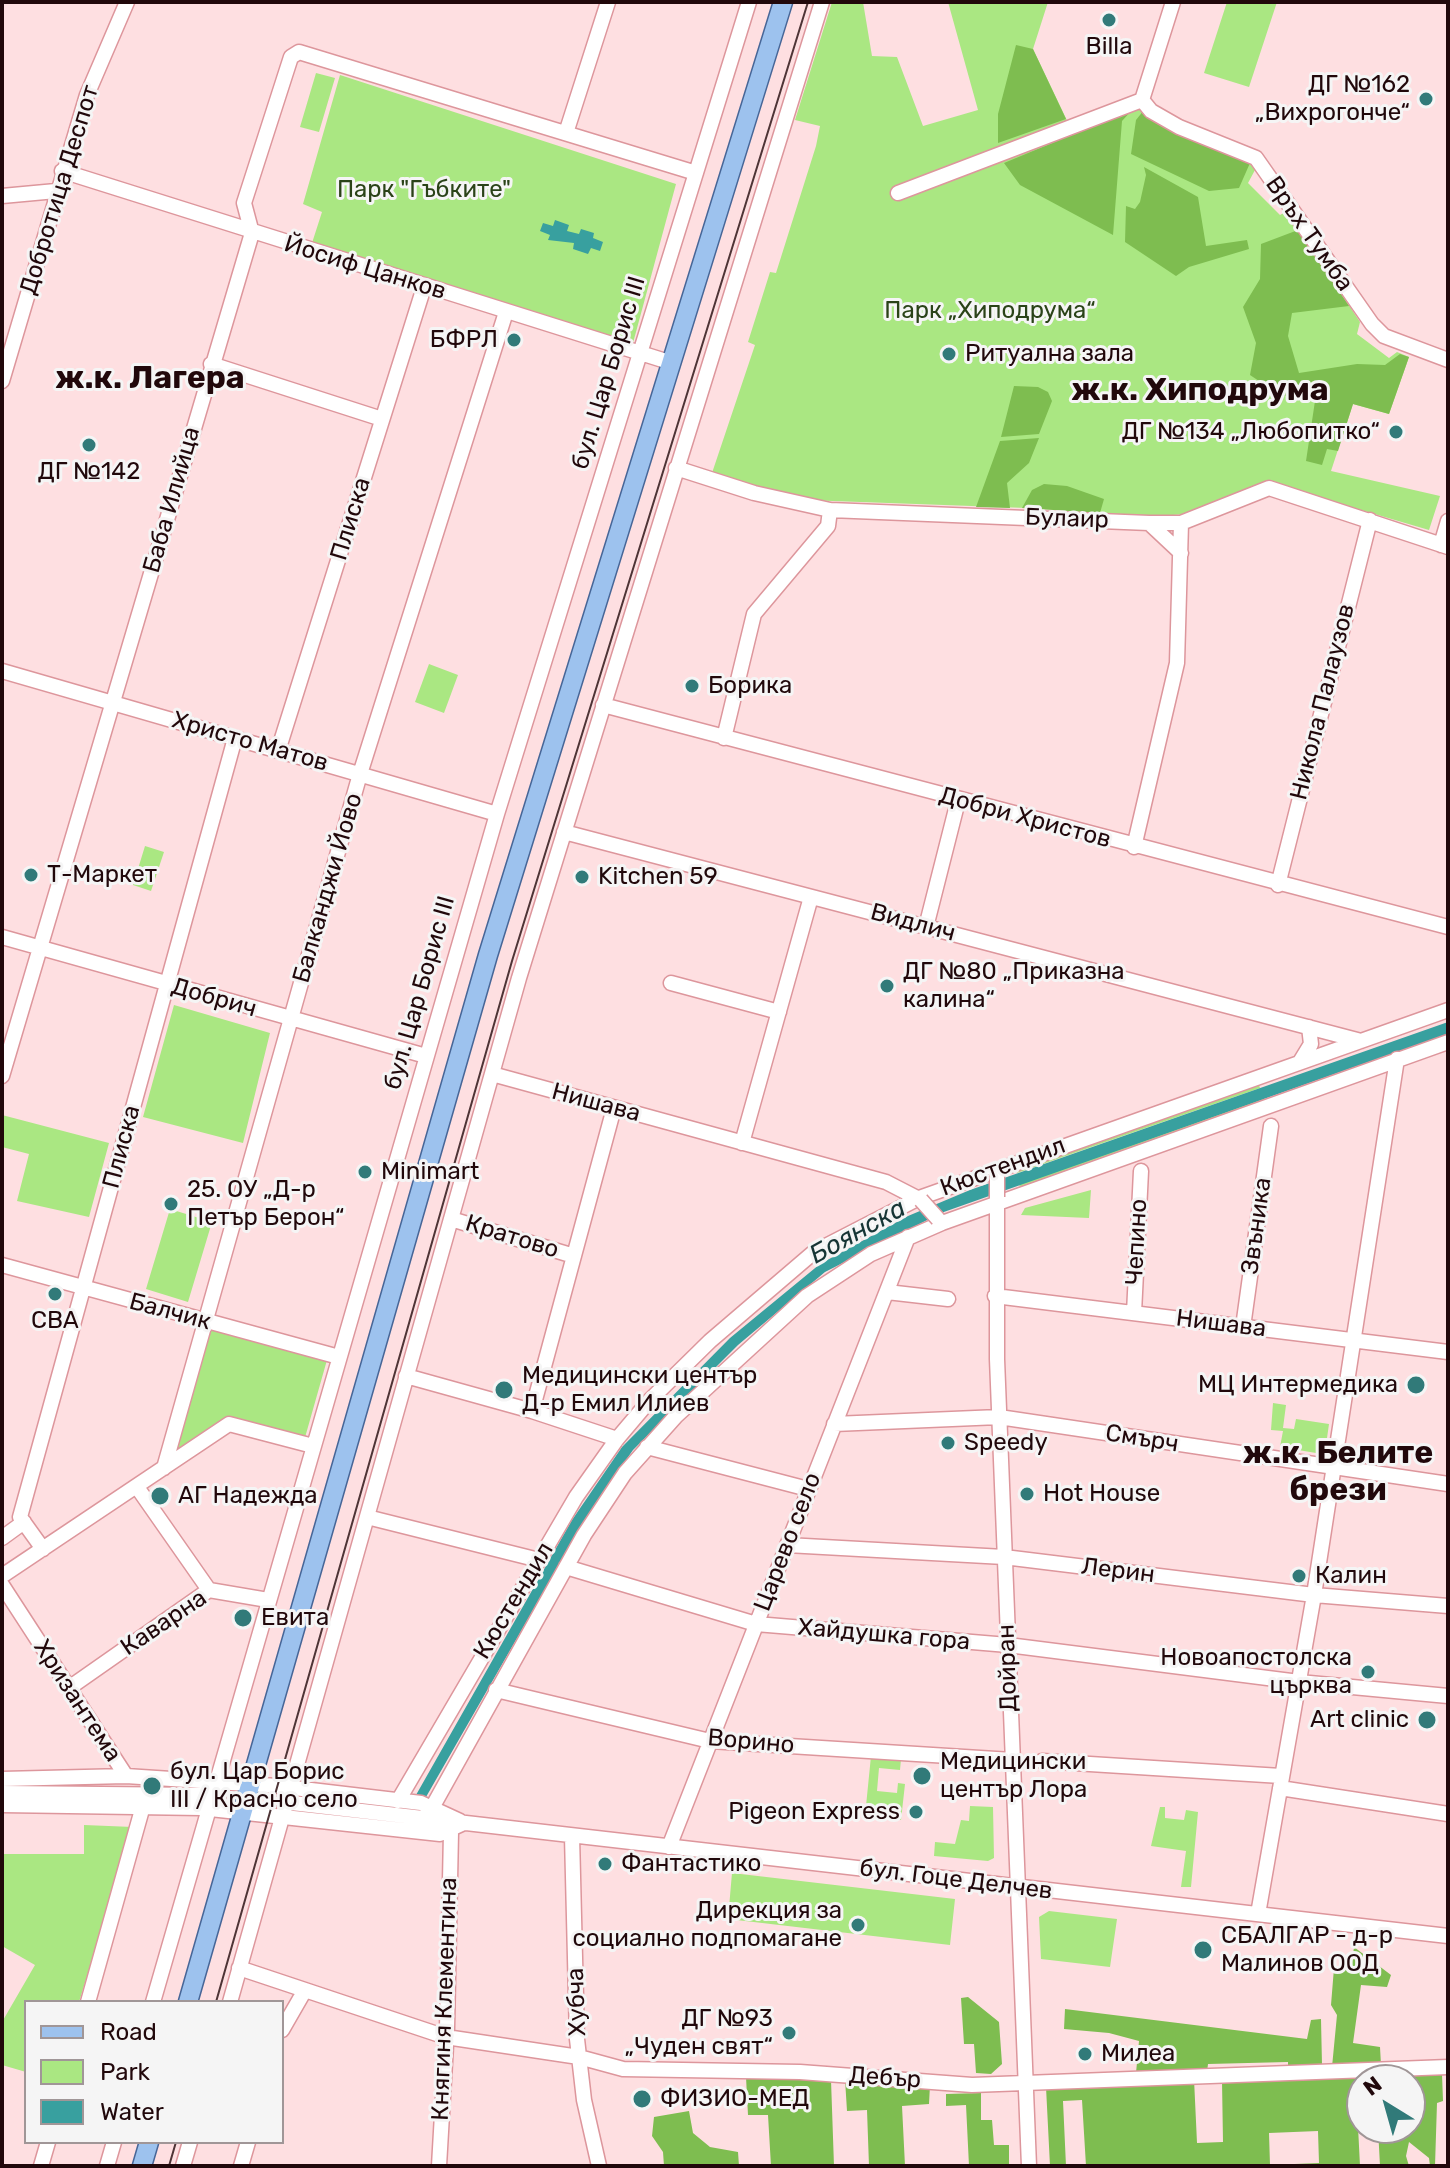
<!DOCTYPE html>
<meta charset="utf-8">
<style>
body{margin:0}
#map{position:relative;width:1450px;height:2168px;overflow:hidden;background:#fedfe1;font-family:Rubik,sans-serif}
canvas{display:block}
.frame{position:absolute;inset:0;border:4px solid #21080b;pointer-events:none}
.legend{position:absolute;left:24px;top:2000px;width:260px;height:144px;box-sizing:border-box;background:#f5f5f5;border:2px solid #a09697;margin:0;padding:10px 14px;list-style:none;font-size:24px;color:#21080b}
.legend li{display:flex;align-items:center;gap:16px;height:40px}
.legend b{width:40px;border:2px solid #a09697}
.north{position:absolute;left:1346px;top:2064px;width:80px;height:80px;box-sizing:border-box;background:#f5f5f5;border:2px solid #a09697;border-radius:50%;rotate:323deg;font-size:22px;font-weight:700;line-height:32px;text-align:center;color:#21080b}
.north::after{content:'';display:block;margin:auto;width:28px;height:36px;background:#317a79;clip-path:polygon(50% 0,100% 100%,50% 72%,0 100%)}
</style>
<div id="map">
<canvas width="1450" height="2168"></canvas>
<div class="frame"></div>
<ul class="legend">
<li><b style="height:10px;background:#9dc2ee"></b>Road</li>
<li><b style="height:22px;background:#aae782"></b>Park</li>
<li><b style="height:22px;background:#38a09f"></b>Water</li>
</ul>
<div class="north">N</div>
</div>
<script>
const ctx = document.querySelector('canvas').getContext('2d');
ctx.lineJoin = 'round';
function paint(path, color) { ctx.fillStyle = color; ctx.fill(path, 'evenodd'); }
const toPath = rows => new Path2D(rows.map(r => 'M' + r).join(''));
function strokePath(path, color, width, dash) { ctx.strokeStyle = color; ctx.lineWidth = width; ctx.lineCap = dash ? 'butt' : 'round'; ctx.setLineDash(dash || []); ctx.stroke(path); }
function label(font, color, halo, rows, align = 'center') {
  ctx.font = font + ' Rubik,sans-serif'; ctx.lineWidth = 6; ctx.setLineDash([]); ctx.textBaseline = 'middle'; ctx.strokeStyle = halo; ctx.fillStyle = color; for (const [text, x, y, turn = 0] of rows) {
    ctx.save(); ctx.translate(x, y); ctx.rotate((+turn || 0) * Math.PI / 180); ctx.textAlign = isNaN(turn) ? turn : align; if (halo) ctx.strokeText(text, 0, 0); ctx.fillText(text, 0, 0); ctx.restore();
  }
}
const green = toPath([
 [832,2,863,2,872,56,897,57,923,126,978,110,948,2,1048,2,1033,49,1073,133,1140,107,1175,132,1250,163,1255,170,1248,183,1280,215,1287,211,1360,322,1357,334,1389,358,1397,352,1409,357,1389,414,1353,404,1331,471,1440,496,1429,530,1269,483,1188,514,1141,517,1055,509,805,500,712,473,755,345,748,342,770,272,776,273,816,146,820,126,795,120],
 [1227,2,1277,2,1249,87,1204,73],
 [316,73,335,78,319,132,300,127],
 [340,75,676,184,633,343,312,243,322,212,303,204],
 [429,664,458,675,444,713,415,702],
 [145,846,164,852,151,891,133,885],
 [174,1005,270,1033,243,1143,143,1117],
 [1259,1085,1260,1088,1017,1173,1017,1170],
 [1264,1098,1265,1102,1020,1187,1019,1184],
 [2,1115,109,1143,89,1217,17,1201,29,1154,2,1147],
 [1091,1190,1089,1218,1021,1215,1025,1208],
 [170,1209,212,1222,188,1302,146,1289],
 [208,1328,327,1360,304,1441,228,1420,173,1457],
 [1273,1403,1286,1405,1283,1428,1294,1429,1296,1419,1329,1424,1325,1452,1322,1454,1280,1447,1283,1431,1271,1430],
 [871,1756,901,1759,900,1770,879,1768,877,1791,897,1793,898,1783,905,1784,901,1820,893,1819,894,1809,866,1806],
 [970,1806,993,1807,994,1858,988,1861,934,1856,935,1842,955,1844,961,1820,969,1821],
 [1160,1807,1165,1807,1165,1818,1184,1820,1186,1810,1198,1812,1191,1887,1181,1887,1186,1851,1151,1846],
 [84,1825,133,1827,79,2002,26,2002,26,2072,2,2065,2,2022,35,1965,2,1946,2,1854,84,1854],
 [732,1873,955,1899,950,1945,728,1919],
 [1049,1911,1117,1919,1110,1967,1041,1959,1039,1917]
]);
const forest = toPath([
 [1016,45,1033,49,1066,119,998,143,998,114],
 [1132,110,1122,121,1113,235,1020,185,1004,163],
 [1144,110,1175,132,1250,163,1239,188,1209,191,1131,154,1136,120],
 [1144,167,1198,197,1206,246,1247,240,1249,249,1189,267,1176,276,1125,242,1126,206,1135,209,1140,202,1146,175],
 [1298,230,1349,306,1292,313,1288,336,1299,373,1357,364,1385,365,1400,354,1409,357,1389,414,1353,404,1338,451,1327,449,1322,465,1306,461,1315,401,1301,401,1277,393,1250,375,1256,343,1243,307,1260,279,1261,244],
 [1014,386,1038,387,1048,392,1052,401,1039,434,1001,437],
 [1039,438,1029,463,1007,483,1010,508,976,507,1000,441],
 [1044,484,1067,486,1104,499,1100,513,1022,508,1032,490],
 [1354,1947,1391,1975,1387,1987,1361,1985,1353,2043,1380,2047,1381,2065,1332,2067,1337,2015,1331,2005,1334,1968,1351,1970],
 [968,1997,999,2022,1002,2064,991,2074,976,2073,974,2044,964,2044,961,1998],
 [1065,2009,1307,2039,1311,2020,1321,2019,1322,2065,1288,2070,1288,2062,1208,2064,1207,2072,1136,2073,1139,2041,1109,2033,1064,2029],
 [1442,2074,1443,2101,1437,2103,1435,2166,1430,2166,1429,2158,1409,2142,1406,2156,1409,2166,1380,2166,1378,2128,1410,2128,1410,2080,1362,2080,1362,2086,1356,2087,1360,2166,1086,2166,1082,2100,1063,2101,1066,2166,1050,2166,1046,2087,1194,2079,1197,2143,1223,2142,1222,2081],
 [1318,2131,1319,2163,1270,2165,1269,2133],
 [746,2077,831,2080,834,2166,771,2166,768,2115,748,2115],
 [845,2079,930,2085,929,2104,902,2106,905,2166,869,2166,867,2110,847,2111],
 [981,2093,981,2120,992,2120,994,2145,1009,2145,1009,2166,969,2166,966,2105,946,2106,946,2094],
 [689,2111,693,2133,710,2147,738,2152,739,2166,664,2166,663,2152,652,2136,654,2117]
]);
const water = toPath([
 [555,220,569,225,567,231,579,234,581,229,594,233,593,238,603,242,600,251,591,248,588,254,573,249,574,243,548,240,550,235,540,231,543,223,553,226],
 [1448,1022,1448,1034,941,1213,825,1272,738,1345,633,1450,587,1516,426,1797,416,1795,572,1520,622,1447,730,1338,820,1264,908,1216,970,1190]
]);
const minorTunnel = toPath([
 [201,1795,292,1803]
]);
const minor = toPath([
 [1142,100,1151,111,1179,127,1256,158,1372,324,1384,336,1448,360],
 [1142,100,1173,2],
 [566,133,608,2],
 [62,171,669,362],
 [898,193,1142,100],
 [2,196,56,191],
 [211,364,382,419],
 [2,381,87,95,127,2],
 [676,468,754,493,830,510,1149,523,1181,523,1269,488,1448,547],
 [1149,523,1181,553],
 [1441,545,1448,521],
 [2,671,497,814],
 [603,705,1448,927],
 [724,738,754,614,828,526,830,510],
 [278,751,424,287],
 [564,832,1361,1041],
 [1134,847,1177,663,1181,523],
 [1278,885,1370,520],
 [926,927,958,801],
 [2,937,426,1056],
 [671,983,779,1012],
 [1300,1062,1311,1044,1309,1027],
 [492,1074,886,1182,921,1200],
 [2,1076,252,233,244,203,291,57,299,52,696,173],
 [742,1143,811,897],
 [997,1197,997,1359,1029,2166],
 [451,1219,574,1256],
 [2,1265,339,1357],
 [887,1292,948,1299],
 [995,1296,1448,1352],
 [1134,1313,1141,1171],
 [1243,1327,1271,1126],
 [406,1376,532,1411,617,1439],
 [532,1411,614,1108],
 [834,1424,999,1417,1448,1484],
 [647,1447,808,1489],
 [164,1468,360,774,506,312],
 [137,1487,209,1590],
 [367,1517,539,1560],
 [2,1538,24,1522],
 [787,1545,1004,1557,1314,1595,1448,1606],
 [43,1549,20,1517,235,738],
 [566,1567,756,1624,1008,1645,1299,1682,1448,1696],
 [2,1576,229,1424,313,1446],
 [2,1585,126,1776],
 [69,1688,209,1590,268,1600],
 [496,1690,710,1741,1012,1760],
 [1042,1761,1281,1776],
 [2,1779,126,1776,277,1786,421,1803,460,1821],
 [1280,1788,1448,1814],
 [2,1793,201,1795],
 [398,1801,576,1497,617,1439,650,1400,710,1341,814,1252,919,1198,1448,1010],
 [292,1803,1448,1936],
 [2,1805,201,1808,440,1834,464,1823],
 [433,1806,584,1535,625,1473,676,1416,807,1296,871,1254,942,1223,1448,1042],
 [572,1836,577,2039,584,2100,599,2166],
 [669,1847,908,1237],
 [1258,1914,1314,1595,1397,1059],
 [239,1968,446,2037,579,2057,623,2069,800,2072,972,2085,1448,2067],
 [88,2002,143,1806],
 [153,2002,497,814,749,2],
 [230,2002,519,978,822,2],
 [282,2030,305,1990],
 [41,2166,48,2142],
 [107,2166,114,2142],
 [183,2166,190,2142],
 [241,2166,248,2142],
 [439,2166,447,2028,451,1832]
]);
const major = toPath([
 [188,2002,488,955,783,2],
 [142,2166,149,2142]
]);
const tram = toPath([
 [216,2002,512,961,808,2],
 [169,2166,176,2142]
]);
const minorBridge = toPath([
 [997,1197,997,1174],
 [921,1200,938,1219]
]);
const markers = [
 [1109,20,8,"#317a79"],
 [1426,99,8,"#317a79"],
 [514,340,8,"#317a79"],
 [949,354,8,"#317a79"],
 [1396,432,8,"#317a79"],
 [89,445,8,"#317a79"],
 [692,686,8,"#317a79"],
 [31,875,8,"#317a79"],
 [582,877,8,"#317a79"],
 [887,986,8,"#317a79"],
 [365,1172,8,"#317a79"],
 [171,1204,8,"#317a79"],
 [55,1294,8,"#317a79"],
 [1416,1385,10,"#317a79"],
 [504,1390,10,"#317a79"],
 [948,1443,8,"#317a79"],
 [1027,1494,8,"#317a79"],
 [160,1496,10,"#317a79"],
 [1299,1576,8,"#317a79"],
 [243,1618,10,"#317a79"],
 [1368,1672,8,"#317a79"],
 [1427,1720,10,"#317a79"],
 [922,1776,10,"#317a79"],
 [152,1786,10,"#317a79"],
 [916,1812,8,"#317a79"],
 [605,1864,8,"#317a79"],
 [858,1925,8,"#317a79"],
 [1203,1950,10,"#317a79"],
 [789,2033,8,"#317a79"],
 [1085,2054,8,"#317a79"],
 [642,2099,10,"#317a79"]
];
const poiNames = [
 ["Billa",1109,47,"center"],
 ["ДГ №162",1410,85,"right"],
 ["„Вихрогонче“",1410,113,"right"],
 ["БФРЛ",498,340,"right"],
 ["Ритуална зала",965,354],
 ["ДГ №134 „Любопитко“",1380,432,"right"],
 ["ДГ №142",89,472,"center"],
 ["Борика",708,686],
 ["Т-Маркет",47,875],
 ["Kitchen 59",598,877],
 ["ДГ №80 „Приказна",903,972],
 ["калина“",903,1000],
 ["Minimart",381,1172],
 ["25. ОУ „Д-р",187,1190],
 ["Петър Берон“",187,1218],
 ["CBA",55,1321,"center"],
 ["Медицински център",522,1376],
 ["Д-р Емил Илиев",522,1404],
 ["МЦ Интермедика",1398,1385,"right"],
 ["Speedy",964,1443],
 ["Hot House",1043,1494],
 ["АГ Надежда",178,1496],
 ["Калин",1315,1576],
 ["Евита",261,1618],
 ["Новоапостолска",1352,1658,"right"],
 ["църква",1352,1686,"right"],
 ["Art clinic",1409,1720,"right"],
 ["Медицински",940,1762],
 ["център Лора",940,1790],
 ["бул. Цар Борис",170,1772],
 ["III / Красно село",170,1800],
 ["Pigeon Express",900,1812,"right"],
 ["Фантастико",621,1864],
 ["Дирекция за",842,1911,"right"],
 ["социално подпомагане",842,1939,"right"],
 ["СБАЛГАР - д-р",1221,1936],
 ["Малинов ООД",1221,1964],
 ["ДГ №93",773,2019,"right"],
 ["„Чуден свят“",773,2047,"right"],
 ["Милеа",1101,2054],
 ["ФИЗИО-МЕД",660,2099]
];
const streetNames = [
 ["Добротица Деспот",60,190,-73],
 ["Връх Тумба",1309,234,55],
 ["Йосиф Цанков",365,268,17],
 ["бул. Цар Борис III",609,373,-73],
 ["Баба Илийца",172,500,-74],
 ["Плиска",351,519,-73],
 ["Булаир",1067,519,2],
 ["Никола Палаузов",1323,702,-76],
 ["Христо Матов",250,742,16],
 ["Добри Христов",1025,818,15],
 ["Балканджи Йово",328,888,-74],
 ["Видлич",913,923,15],
 ["бул. Цар Борис III",420,993,-74],
 ["Добрич",214,998,16],
 ["Нишава",596,1103,15],
 ["Плиска",122,1147,-75],
 ["Кюстендил",1003,1167,-20],
 ["Звъника",1257,1226,-82],
 ["Кратово",512,1237,17],
 ["Чепино",1137,1242,-87],
 ["Балчик",170,1312,15],
 ["Нишава",1221,1324,7],
 ["Смърч",1142,1439,9],
 ["Царево село",788,1542,-69],
 ["Лерин",1118,1571,7],
 ["Кюстендил",514,1601,-59],
 ["Каварна",164,1623,-34],
 ["Хайдушка гора",884,1635,5],
 ["Дойран",1008,1668,-92],
 ["Хризантема",77,1701,57],
 ["Ворино",751,1742,5],
 ["бул. Гоце Делчев",956,1880,7],
 ["Княгиня Клементина",445,1999,-88],
 ["Хубча",577,2002,-92],
 ["Дебър",885,2078,4]
];
const parkNames = [
 ["Парк \"Гъбките\"",424,190],
 ["Парк „Хиподрума“",990,311]
];
const waterNames = [
 ["Боянска",858,1232,-29]
];
const districtNames = [
 ["ж.к. Лагера",150,379],
 ["ж.к. Хиподрума",1200,391],
 ["ж.к. Белите",1338,1454],
 ["брези",1338,1491]
];
paint(green, '#aae782');
paint(forest, '#7ebd50');
paint(water, '#38a09f');
strokePath(minorTunnel, '#ddbfc1', 14, [14, 7]);
strokePath(minor, '#dd969c', 17);
strokePath(major, '#476697', 21);
strokePath(minor, '#fff', 14);
strokePath(major, '#9dc2ee', 18);
strokePath(tram, '#4e3436', 2);
strokePath(minorBridge, '#dd969c', 17, []);
strokePath(minorBridge, '#fff', 14);
for (const [x, y, r, color] of markers) { const dot = new Path2D(); dot.arc(x, y, r, 0, 2 * Math.PI); ctx.fillStyle = color; ctx.fill(dot); strokePath(dot, '#f5f5f5', 3); }
label('24px', '#21080b', '#f5f5f5', poiNames, 'left');
label('24px', '#21080b', '#f5f5f5', streetNames);
label('24px', '#2a4318', '#f5f5f5', parkNames);
label('italic 26px', '#163535', '#f5f5f5', waterNames);
label('bold 32px', '#21080b', '#f5f5f5', districtNames);
</script>
